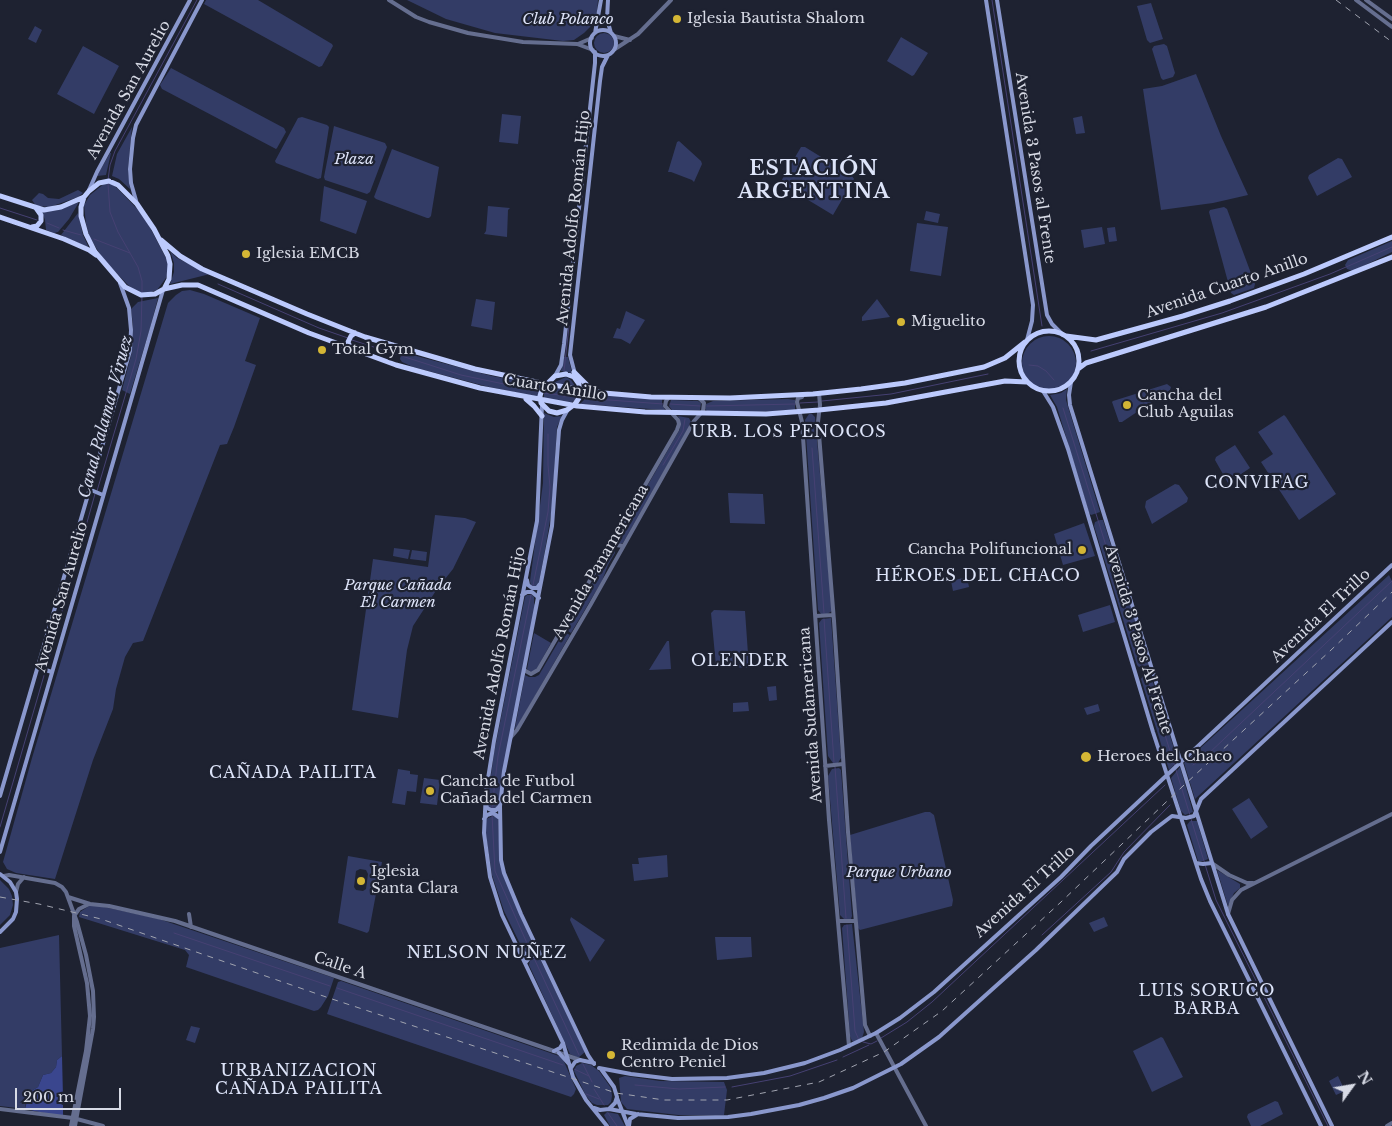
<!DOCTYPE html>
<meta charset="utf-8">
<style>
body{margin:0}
#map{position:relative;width:1392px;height:1126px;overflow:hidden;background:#1e2231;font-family:"Libre Baskerville",serif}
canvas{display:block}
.north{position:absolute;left:1327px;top:1061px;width:50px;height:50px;-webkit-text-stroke:4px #1e2231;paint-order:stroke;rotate:58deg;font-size:14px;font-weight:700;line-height:20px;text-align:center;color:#d7dae5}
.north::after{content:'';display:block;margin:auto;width:18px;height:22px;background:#d7dae5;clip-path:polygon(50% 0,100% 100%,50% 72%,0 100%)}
.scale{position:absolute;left:15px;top:1088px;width:106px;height:22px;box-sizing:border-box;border:2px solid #d7dae5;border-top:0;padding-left:6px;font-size:15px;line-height:18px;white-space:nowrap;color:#d7dae5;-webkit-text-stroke:4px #1e2231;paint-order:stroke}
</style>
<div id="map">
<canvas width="1392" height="1126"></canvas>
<div class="north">N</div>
<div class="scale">200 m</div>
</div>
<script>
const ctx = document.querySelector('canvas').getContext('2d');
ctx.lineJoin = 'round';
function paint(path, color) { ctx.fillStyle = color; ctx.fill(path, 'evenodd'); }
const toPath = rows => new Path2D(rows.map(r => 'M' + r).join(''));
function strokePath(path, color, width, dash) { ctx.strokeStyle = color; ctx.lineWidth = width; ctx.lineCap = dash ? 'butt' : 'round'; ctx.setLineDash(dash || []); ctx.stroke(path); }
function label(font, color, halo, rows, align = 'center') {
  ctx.font = font + ' "Libre Baskerville",serif'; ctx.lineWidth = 4.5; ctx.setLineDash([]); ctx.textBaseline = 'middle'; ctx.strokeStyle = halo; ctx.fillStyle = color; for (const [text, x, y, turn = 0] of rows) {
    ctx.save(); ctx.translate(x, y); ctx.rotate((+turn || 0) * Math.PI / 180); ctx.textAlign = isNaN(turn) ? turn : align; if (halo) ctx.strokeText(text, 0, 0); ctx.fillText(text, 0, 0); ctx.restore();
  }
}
const green = toPath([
 [206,0,258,0,332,44,333,46,322,66,319,67,204,4],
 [407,0,598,0,597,12,591,26,584,33,574,40,563,41,495,33,446,19],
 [1151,3,1163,39,1150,43,1147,40,1137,6],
 [35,26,42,30,36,43,28,39],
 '594 43a10 10 0 1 1 20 0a10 10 0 1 1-20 0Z',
 [901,37,928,53,914,75,912,76,887,61],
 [1164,44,1167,46,1175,73,1173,77,1163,80,1161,78,1152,49,1154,46],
 [83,46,119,66,94,114,57,94],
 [171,68,284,128,286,132,277,148,276,149,162,89,160,85],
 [1196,74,1221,136,1248,195,1213,203,1161,210,1143,89,1162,86],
 [502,114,521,116,518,144,499,142],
 [1082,116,1085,133,1076,134,1073,118],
 [302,117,327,125,329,127,321,178,318,179,276,163,275,161,298,118],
 [334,126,385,143,387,147,370,192,367,194,325,180,324,177],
 [132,127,128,168,130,189,119,179,112,176,117,154],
 [679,141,701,161,702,164,694,182,692,180,671,172,668,172,677,142],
 [801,147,805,147,852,176,854,179,833,215,780,183],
 [392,149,439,167,431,216,429,218,427,218,376,199,374,197],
 [110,153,111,153,106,175,97,176],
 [1338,158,1342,159,1352,177,1317,196,1308,178,1309,175],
 [105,183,112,184,117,188,144,216,168,262,168,272,166,278,157,290,148,293,141,293,135,291,127,284,103,259,90,238,86,224,84,205,90,195],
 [324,186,367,201,356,234,320,221],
 [78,190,83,193,78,197,50,207,36,206,32,200,39,193,43,194,48,198,59,199],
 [79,202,69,219,58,232,54,233,46,230,45,220,42,212,58,210],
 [488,206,510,208,508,210,507,237,484,234,486,231],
 [1224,207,1227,209,1255,284,1254,288,1234,295,1231,293,1209,212,1210,210],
 [926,211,940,214,938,223,924,220],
 [78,213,83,235,89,248,61,235],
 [917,223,948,227,941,276,910,271],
 [1102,227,1105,244,1084,248,1081,230],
 [1115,227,1117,241,1109,242,1107,228],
 [1392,241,1392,252,1353,271,1347,269,1345,265,1348,260],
 [170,251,177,258,210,274,170,284,174,272,174,263],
 [190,290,204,294,260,318,245,361,256,365,234,427,227,444,220,445,143,641,133,643,125,657,116,689,113,709,93,760,55,879,16,873,7,869,3,862,32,758,168,303,176,295,182,291],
 [158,298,150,328,130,394,122,390,132,352,133,325,131,309,138,302],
 [476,299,495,302,492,330,471,326],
 [877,299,890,317,862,321,862,317],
 [626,311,645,320,630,344,621,339,613,338,617,328,620,329],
 '1022 363a27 27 0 1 1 54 0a27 27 0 1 1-54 0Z',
 [405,353,492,376,541,385,538,397,489,387,413,367,402,362,400,359,401,355],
 [564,357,568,357,572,373,561,371],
 [566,377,571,380,575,386,553,383],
 [1167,384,1171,387,1170,390,1122,422,1119,422,1112,402,1113,401],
 [548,387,576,391,575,400,571,403,544,399,544,394],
 [1067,389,1066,400,1100,512,1091,515,1089,513,1057,407,1050,395,1061,393],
 [585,394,662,399,662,404,665,410,580,404,584,400],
 [788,399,795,400,795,410,752,412,707,411,705,409,706,404,713,401],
 [671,400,698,401,701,403,700,410,672,410,669,406],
 [544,413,554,417,562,416,557,427,552,508,544,556,538,587,531,587,530,581,543,483],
 [809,414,812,414,815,417,832,611,827,614,821,614,818,610,805,420],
 [1284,415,1286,417,1336,494,1299,520,1261,462,1273,454,1258,432],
 [678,416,689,418,691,422,689,427,623,543,620,544,618,541,634,509,680,429,680,420],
 [1235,445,1250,468,1228,483,1215,460,1216,457],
 [1175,484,1179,485,1188,498,1187,502,1152,524,1145,507,1146,501],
 [728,493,763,494,765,524,730,523],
 [435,515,465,518,476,522,453,569,437,589,413,626,407,650,398,718,352,710,373,559,428,567],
 [1100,520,1103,520,1149,665,1139,667,1137,665,1094,526,1095,522],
 [1084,523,1095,556,1063,565,1054,534],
 [394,548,410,550,408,559,393,556],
 [613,548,615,549,615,553,608,565,602,581,571,633,565,629],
 [412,550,427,552,426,561,410,559],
 [1389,575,1392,581,1392,617,1195,799,1184,763],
 [967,577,969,587,953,591,951,581],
 [527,595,532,595,534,597,534,604,535,605,499,807,491,809,487,805,494,753,525,597],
 [1110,605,1115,622,1083,632,1078,615],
 [714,610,745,611,749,668,716,666,711,613],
 [831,618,841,758,838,763,833,763,828,756,819,623,822,619],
 [564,632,570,635,516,729,515,728,525,675,529,677,535,677,539,675],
 [534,633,551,643,536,670,531,672,527,669],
 [667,641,669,641,671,669,649,670],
 [1145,673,1150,673,1178,761,1169,770,1141,679],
 [776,686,777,700,769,701,767,687],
 [748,702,749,711,733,712,733,703],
 [1098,704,1100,711,1087,715,1084,708],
 [1180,767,1193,812,1185,815,1181,811,1171,778],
 [839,768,841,770,852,916,851,919,844,919,840,915,828,776,832,769],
 [398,769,410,771,410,774,418,775,416,792,407,791,405,805,392,803],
 [424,778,440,780,437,805,420,803],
 [1249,798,1268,827,1251,839,1232,809],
 [925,812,930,812,934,815,953,900,952,906,860,930,858,928,850,835],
 [493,816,498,818,500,860,535,947,532,951,527,953,524,952,504,911,492,875,486,835,486,819],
 [1190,821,1197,821,1208,859,1203,861,1198,861,1187,825],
 [667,855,668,877,634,881,632,864,639,864,638,858],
 [348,856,382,862,369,931,367,933,338,923],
 [360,869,366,870,368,874,366,889,363,891,356,890,354,887,356,871],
 [1217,870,1240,884,1240,888,1234,893,1228,906],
 [0,880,9,889,12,896,13,905,10,915,0,925],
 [89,906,99,906,156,918,334,978,328,996,321,1007,318,1010,314,1011,186,967,189,955,185,950,79,917,80,912],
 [571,917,605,940,590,962,570,920],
 [1104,917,1108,926,1094,932,1089,923],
 [852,924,864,1032,862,1038,854,1042,852,1041,850,1036,842,928,844,925],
 [59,935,62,1056,57,1060,56,1067,51,1073,43,1075,38,1087,33,1090,26,1102,25,1109,0,1106,0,948],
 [715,937,751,937,752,957,717,960],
 [535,958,540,959,585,1052,578,1058,570,1054,529,965,530,960],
 [341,981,562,1057,576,1089,574,1094,571,1097,327,1014,338,982],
 [191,1026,200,1028,195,1043,186,1040],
 [1161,1037,1163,1038,1183,1077,1152,1092,1133,1051],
 [582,1063,591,1065,599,1071,611,1088,612,1096,611,1102,608,1105,597,1105,592,1103,586,1096,574,1071,576,1066],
 [625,1076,660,1081,724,1082,727,1090,724,1115,678,1115,627,1109,621,1102,619,1078],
 [1338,1076,1345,1091,1336,1095,1329,1081],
 [1275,1101,1278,1102,1283,1114,1260,1126,1251,1126,1247,1117,1248,1114],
 [607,1112,618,1114,625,1126,610,1126,604,1115]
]);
const forest = toPath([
 [62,1056,63,1097,60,1097,56,1102,63,1105,63,1117,25,1109,28,1097,33,1090,38,1087,43,1075,51,1073,56,1067,57,1060]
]);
const stream = toPath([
 [992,0,1042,326],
 [108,180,110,165,115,151,197,0],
 [108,184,110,212,118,232,138,267,142,281,142,292],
 [0,208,37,220],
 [47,223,59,228],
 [63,230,81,235],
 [94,239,130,253],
 [218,284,319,328,348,338],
 [352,340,461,375,537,391],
 [1091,351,1222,313,1330,274,1392,247],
 [1029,365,1038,366,1046,371,1054,380],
 [564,371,569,326],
 [544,393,575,397],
 [564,397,564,391],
 [582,398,663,404],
 [822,401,891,394,988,374],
 [800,403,818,402],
 [670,404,700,406],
 [707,406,796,404],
 [1063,408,1190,815],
 [812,448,824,613],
 [663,465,683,431,685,419],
 [97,491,136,359,141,331,142,296],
 [824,619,834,762],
 [46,668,95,494],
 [1193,765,1207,755,1392,581],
 [835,767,846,918],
 [492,808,498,756,548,512,550,487,548,465,548,434],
 [492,814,495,871,530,950],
 [1191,819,1216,900,1328,1126],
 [0,827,45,672],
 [847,925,855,1031,859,1040],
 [174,933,330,986],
 [1042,935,1111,872,1124,852,1170,805],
 [533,956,579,1055],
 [337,988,563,1065],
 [881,1038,907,1022,932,1002,1165,785],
 [863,1042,871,1044,877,1041],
 [843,1057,869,1045],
 [583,1064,592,1082],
 [574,1069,589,1076],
 [635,1085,679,1089,725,1087],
 [732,1087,790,1076,837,1060],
 [594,1089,604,1105],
 [586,1094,599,1099],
 [608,1113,617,1126]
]);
const tertiary = toPath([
 [389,0,416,17,429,22,468,33,523,42,577,44,593,50],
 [1356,0,1392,27],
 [1366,0,1392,19],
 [614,36,630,40],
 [578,44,592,38],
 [615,49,638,34,671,0],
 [819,393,820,405,818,422,834,621,848,832,865,1025,870,1036],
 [802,397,798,398,797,402,802,422,829,820,849,1046],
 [614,538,616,545,623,546],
 [816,616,833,615],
 [524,670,531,674,538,670,677,430,679,424,678,420,665,406,666,401,669,397],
 [511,737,517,730,591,604,694,421,703,411,704,403,699,398],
 [825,766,843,764],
 [1213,864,1229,875,1247,883,1253,883],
 [4,876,9,875,55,883,62,887,66,892,77,922,86,955,93,991,94,1017,93,1029,75,1126],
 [16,892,18,884,24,877],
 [68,897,90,904,109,906,175,921,580,1060],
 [189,914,191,927],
 [1228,914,1232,900,1241,890,1392,814],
 [74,916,79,909,89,904],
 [838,921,855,921],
 [876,1033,926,1126],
 [0,1109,73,1118,103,1126],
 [71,1126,86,1051,90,1016,87,983,74,926,74,916],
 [1387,1126,1392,1123]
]);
const secondary = toPath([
 [608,0,607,19,611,33],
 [986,0,1033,305,1032,321,1027,340],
 [997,0,1047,315,1052,324,1063,335],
 '590 43a13 13 0 1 1 26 0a13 13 0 1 1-26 0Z',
 [595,33,601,0],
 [89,190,97,172,190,0],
 [137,204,131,183,130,169,133,138,136,125,202,0],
 [575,374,570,355,600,81,602,67,608,55],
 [555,376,561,365,564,344,595,63,595,52],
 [1071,382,1069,395,1070,405,1228,914,1332,1126],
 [1043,391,1053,407,1068,449,1153,732,1201,879,1210,901,1321,1126],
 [542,405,537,521,494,741,486,791,484,833,490,877,502,915,563,1043,573,1077,586,1100,607,1126],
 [568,409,562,420,559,430,552,526,504,771,500,806,501,860,504,873,521,914,588,1055,594,1064],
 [91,490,103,495],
 [527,580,528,585,532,588,537,588,540,584],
 [522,595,527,592,532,592,539,598],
 [39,668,52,672],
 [0,796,130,351,131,330,129,308,120,283],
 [486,803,487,808,491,810,496,810,500,806],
 [484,819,487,815,493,813,500,818],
 [0,852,163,290],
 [1196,863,1203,864,1212,863],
 [0,874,10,882,16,892,17,899,16,912,13,919,0,932],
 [521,950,525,954,527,954,533,951,536,946],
 [525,963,531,956,540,955],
 [554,1051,560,1048,563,1043],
 [559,1053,569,1064],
 [571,1068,575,1062,580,1060,594,1063],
 [599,1068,631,1074,672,1079,727,1078,764,1073,805,1063,840,1050,876,1033,900,1018,934,992,1061,877,1091,846,1392,565],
 [617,1098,628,1126],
 [594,1108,600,1110,609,1109,615,1103,617,1097,614,1087,601,1069],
 [609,1109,636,1114,678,1118,728,1117,751,1114,799,1105,824,1098,853,1088,901,1064,939,1037,1036,950,1117,872,1124,859,1151,832,1172,816,1186,818,1194,816,1201,799,1392,622],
 [629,1126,630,1119,638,1114]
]);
const trunk = toPath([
 [109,181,118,185,137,204,154,229,168,256,170,264,169,279,164,289,155,294,141,295,125,287,95,252,86,234,81,216,81,207,84,197,89,191,99,183,109,181],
 [0,196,44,210,61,207,84,197],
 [0,217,64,239,89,250,96,255],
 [32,227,37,226,41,221,41,215,36,208],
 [161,240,180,256,202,269,307,314,365,337,475,369,546,384,604,393,651,397,730,398,813,394,861,389,905,383,984,367,1005,358,1025,342],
 [164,289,182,285,198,285,309,333,396,365,480,388,577,406,645,412,766,414,819,410,886,403,1005,381,1027,382],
 '1019 361a30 30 0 1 1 60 0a30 30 0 1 1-60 0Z',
 [1066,336,1096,340,1183,316,1230,301,1304,274,1392,237],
 [351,350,348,342,351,336,355,333],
 [1078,369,1086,363,1266,307,1392,257],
 [574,372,593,391],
 [566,374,574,377,579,384,579,398,575,404,567,410,557,413,549,411,541,403,540,396,542,389,555,376,566,374],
 [526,399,534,406,542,416]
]);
const rail = toPath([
 [1336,0,1392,42],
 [0,897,39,904,101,919,329,998,616,1093,664,1100,727,1100,819,1082,884,1052,942,1011,1061,902,1183,786,1330,651,1392,592]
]);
const markers = [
 [677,19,5,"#d4b635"],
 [246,254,5,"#d4b635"],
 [901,322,5,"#d4b635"],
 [322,350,5,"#d4b635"],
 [1127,405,5,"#d4b635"],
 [1082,550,5,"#d4b635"],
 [1086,757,6,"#d4b635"],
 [430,791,5,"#d4b635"],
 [361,881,5,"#d4b635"],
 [611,1055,5,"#d4b635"]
];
const poiNames = [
 ["Iglesia Bautista Shalom",687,19],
 ["Iglesia EMCB",256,254],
 ["Miguelito",911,322],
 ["Total Gym",332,350],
 ["Cancha del",1137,396],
 ["Club Aguilas",1137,413],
 ["Cancha Polifuncional",1072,550,"right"],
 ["Heroes del Chaco",1097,757],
 ["Cancha de Futbol",440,782],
 ["Cañada del Carmen",440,799],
 ["Iglesia",371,872],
 ["Santa Clara",371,889],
 ["Redimida de Dios",621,1046],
 ["Centro Peniel",621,1063]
];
const parkNames = [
 ["Club Polanco",568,20],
 ["Plaza",354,160],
 ["Parque Cañada",398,586],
 ["El Carmen",398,603],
 ["Parque Urbano",899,873]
];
const streetNames = [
 ["Avenida San Aurelio",129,90,-61],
 ["Avenida 3 Pasos al Frente",1035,168,81],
 ["Avenida Adolfo Román Hijo",574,218,-84],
 ["Avenida Cuarto Anillo",1227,286,-19],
 ["Cuarto Anillo",555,388,9],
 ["Avenida Panamericana",601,562,-60],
 ["Avenida San Aurelio",62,597,-74],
 ["Avenida El Trillo",1321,616,-43],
 ["Avenida 3 Pasos Al Frente",1138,640,73],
 ["Avenida Adolfo Román Hijo",500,653,-79],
 ["Avenida Sudamericana",811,715,-94],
 ["Avenida El Trillo",1025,892,-42],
 ["Calle A",340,966,19]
];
const waterNames = [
 ["Canal Palamar Viruez",106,417,-75]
];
const neighbourhoodNames = [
 ["URB. LOS PENOCOS",789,432],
 ["CONVIFAG",1257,483],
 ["HÉROES DEL CHACO",978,576],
 ["OLENDER",740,661],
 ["CAÑADA PAILITA",293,773],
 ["NELSON NUÑEZ",487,953],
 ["LUIS SORUCO",1207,991],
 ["BARBA",1207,1009],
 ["URBANIZACION",299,1071],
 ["CAÑADA PAILITA",299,1089]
];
const districtNames = [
 ["ESTACIÓN",814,169],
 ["ARGENTINA",814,192]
];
paint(green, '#333c66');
paint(forest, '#3a468e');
strokePath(stream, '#464173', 1);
strokePath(tertiary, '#656e8f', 4);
strokePath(secondary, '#8a98cd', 4);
strokePath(trunk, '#bccafd', 5);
strokePath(rail, '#a1a4b0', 1, [6, 6]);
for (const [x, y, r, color] of markers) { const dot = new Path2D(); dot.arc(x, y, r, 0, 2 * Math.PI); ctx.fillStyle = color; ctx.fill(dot); strokePath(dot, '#1e2231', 2); }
label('15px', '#d7dae5', '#1e2231', poiNames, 'left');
label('italic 15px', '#dee4f9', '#1e2231', parkNames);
label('15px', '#d7dae5', '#1e2231', streetNames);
label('italic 16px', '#d3d9ee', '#1e2231', waterNames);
ctx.letterSpacing = '1px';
label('16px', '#dde4f9', '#1e2231', neighbourhoodNames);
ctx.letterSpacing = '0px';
ctx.letterSpacing = '1px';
label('bold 20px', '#dde4f9', '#1e2231', districtNames);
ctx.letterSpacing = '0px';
</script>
